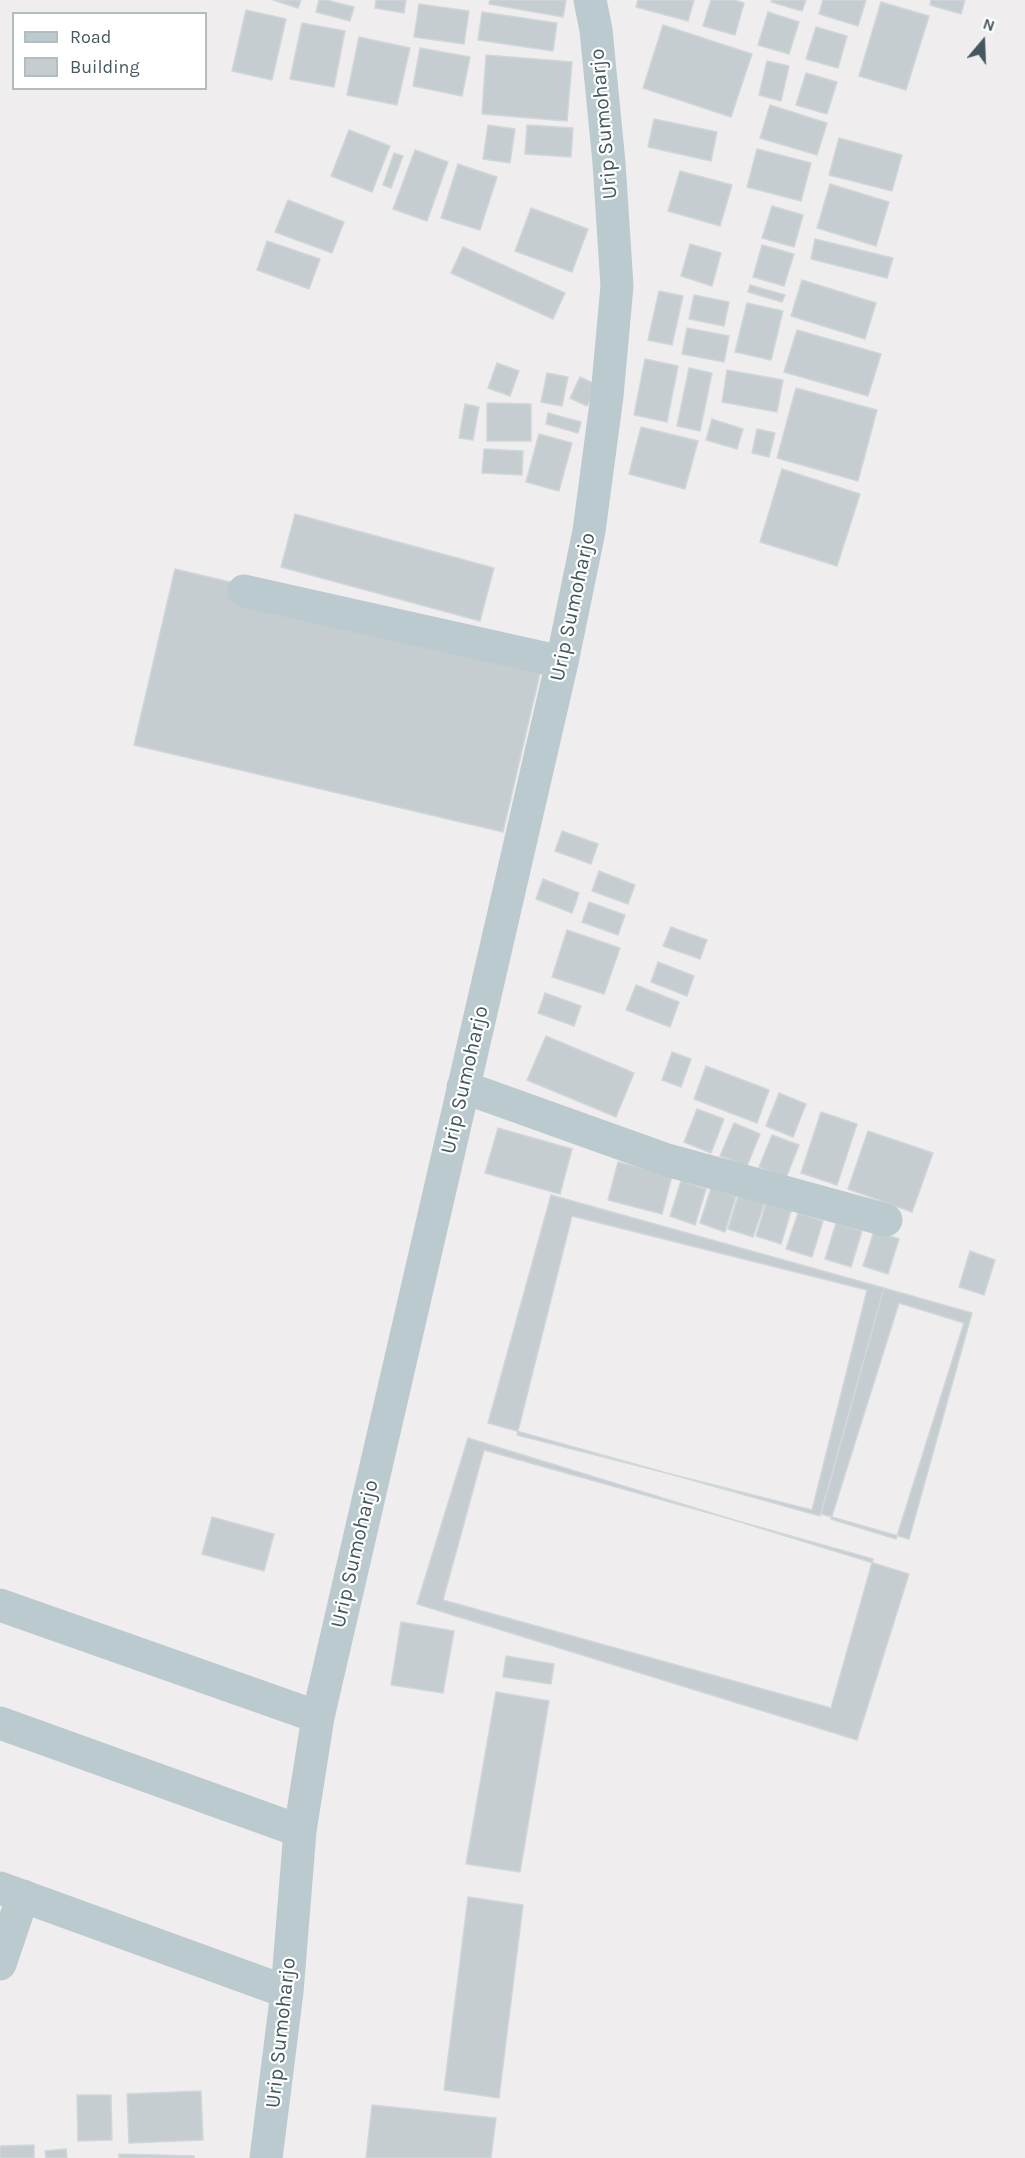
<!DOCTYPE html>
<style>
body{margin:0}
#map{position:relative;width:1025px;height:2158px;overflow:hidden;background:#f0edee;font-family:Karla,sans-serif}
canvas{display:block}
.legend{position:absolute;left:12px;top:12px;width:195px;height:78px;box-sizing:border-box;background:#fff;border:2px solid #b4bcbe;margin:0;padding:8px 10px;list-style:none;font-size:18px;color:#44575c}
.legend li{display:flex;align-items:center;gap:12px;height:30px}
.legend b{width:30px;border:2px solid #b4bcbe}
.north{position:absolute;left:953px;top:12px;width:60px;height:60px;-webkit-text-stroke:4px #fff;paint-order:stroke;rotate:19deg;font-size:16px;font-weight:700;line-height:24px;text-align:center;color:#44575c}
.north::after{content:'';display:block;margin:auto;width:21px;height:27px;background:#44575c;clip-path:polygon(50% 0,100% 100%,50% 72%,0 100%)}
</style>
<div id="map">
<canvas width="1025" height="2158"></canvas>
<ul class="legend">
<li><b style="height:8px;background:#bacace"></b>Road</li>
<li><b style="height:16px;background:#c6cdd1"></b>Building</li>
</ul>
<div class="north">N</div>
</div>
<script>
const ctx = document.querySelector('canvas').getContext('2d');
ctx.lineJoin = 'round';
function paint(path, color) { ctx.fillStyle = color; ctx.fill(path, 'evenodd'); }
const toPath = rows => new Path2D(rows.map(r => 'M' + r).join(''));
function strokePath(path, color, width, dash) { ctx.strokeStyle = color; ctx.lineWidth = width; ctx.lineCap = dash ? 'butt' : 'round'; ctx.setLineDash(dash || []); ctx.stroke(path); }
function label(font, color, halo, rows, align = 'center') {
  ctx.font = font + ' Karla,sans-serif'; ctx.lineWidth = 4.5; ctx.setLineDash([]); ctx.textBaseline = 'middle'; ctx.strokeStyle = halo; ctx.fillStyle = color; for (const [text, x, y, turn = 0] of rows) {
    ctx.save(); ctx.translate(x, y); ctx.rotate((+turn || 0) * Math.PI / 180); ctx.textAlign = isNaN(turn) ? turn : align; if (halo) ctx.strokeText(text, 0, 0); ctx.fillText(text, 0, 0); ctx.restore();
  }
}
const building = toPath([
 [273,0,301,0,298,8,273,0],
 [319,0,326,0,354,7,350,21,316,12,319,0],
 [376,0,406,0,404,13,375,8,376,0],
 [490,0,566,0,563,17,489,4,490,0],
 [638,0,694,0,688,21,636,7,638,0],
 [711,0,734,0,744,3,735,35,703,26,711,0],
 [772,0,806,0,802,11,771,2,772,0],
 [823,0,866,0,858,26,819,14,823,0],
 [931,0,965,0,961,14,930,5,931,0],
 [881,2,929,16,906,90,859,76,881,2],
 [419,4,469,11,464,44,414,37,419,4],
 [246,10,286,19,272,80,232,71,246,10],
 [482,12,557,23,553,51,478,40,482,12],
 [768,12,799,22,789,54,758,45,768,12],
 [302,23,345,31,334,87,290,79,302,23],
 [663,25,752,54,731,117,643,88,663,25],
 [816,27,847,36,838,68,806,59,816,27],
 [359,37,410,48,397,105,347,95,359,37],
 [420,48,470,57,462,96,413,86,420,48],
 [486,55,572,62,567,121,482,114,486,55],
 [767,61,789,66,781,101,759,95,767,61],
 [806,73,837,82,827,114,796,105,806,73],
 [770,105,827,123,817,155,760,138,770,105],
 [654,119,717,132,711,161,648,147,654,119],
 [488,125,515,129,510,163,483,159,488,125],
 [527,125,573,128,571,157,525,154,527,125],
 [349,130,390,146,372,192,331,176,349,130],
 [839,138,902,155,892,191,829,175,839,138],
 [757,149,811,163,801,201,747,187,757,149],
 [415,150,448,162,427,221,393,209,415,150],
 [394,153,403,156,391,188,383,185,394,153],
 [458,164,497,177,480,230,441,218,458,164],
 [680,171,732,185,720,226,668,211,680,171],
 [830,184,889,202,876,246,817,228,830,184],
 [288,200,344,222,332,253,275,232,288,200],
 [772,206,803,215,794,247,762,238,772,206],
 [531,208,588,229,572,272,515,251,531,208],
 [815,239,893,258,887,278,811,259,815,239],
 [267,241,320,259,309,289,257,270,267,241],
 [690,244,721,253,712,286,681,276,690,244],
 [762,245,794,254,784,286,753,277,762,245],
 [463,247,565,293,553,319,451,273,463,247],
 [802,280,876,303,865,339,791,316,802,280],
 [750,285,785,295,782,302,748,292,750,285],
 [659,291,683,296,672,345,648,340,659,291],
 [694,295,729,302,724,326,689,319,694,295],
 [747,303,783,311,771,360,735,352,747,303],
 [687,328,729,336,724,362,682,354,687,328],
 [797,330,881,354,868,396,784,372,797,330],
 [645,359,678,366,667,422,634,415,645,359],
 [497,363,519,371,510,396,488,388,497,363],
 [689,368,712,373,700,431,677,426,689,368],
 [727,370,783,380,777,412,722,402,727,370],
 [547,373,568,377,562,406,541,402,547,373],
 [580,377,597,385,587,406,570,398,580,377],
 [796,388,877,410,858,481,777,458,796,388],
 [487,403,531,404,531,441,487,441,487,403],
 [465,404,479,407,473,440,459,438,465,404],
 [548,413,581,422,578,433,546,424,548,413],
 [712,419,743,429,737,449,706,440,712,419],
 [641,427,698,441,685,489,629,474,641,427],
 [757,429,775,433,769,457,752,453,757,429],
 [539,434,572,443,559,491,526,482,539,434],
 [484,449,523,451,522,475,482,473,484,449],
 [782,469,860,494,837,566,760,542,782,469],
 [295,514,494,568,480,621,281,567,295,514],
 [175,569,544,656,503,832,134,745,175,569],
 [562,831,598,844,591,864,555,851,562,831],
 [599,871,635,885,628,904,592,891,599,871],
 [543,879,579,893,572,913,536,899,543,879],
 [589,902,625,915,618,935,582,922,589,902],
 [671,927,707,940,700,959,663,946,671,927],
 [567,930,620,948,604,994,552,977,567,930],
 [658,962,694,976,687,996,651,982,658,962],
 [636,985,679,1002,670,1027,626,1010,636,985],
 [545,993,581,1006,574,1026,538,1013,545,993],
 [546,1036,634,1073,616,1117,527,1080,546,1036],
 [672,1052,691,1059,681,1087,662,1080,672,1052],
 [706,1066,769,1090,757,1123,694,1099,706,1066],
 [779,1093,806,1104,793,1137,766,1126,779,1093],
 [697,1109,724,1119,711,1153,684,1142,697,1109],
 [821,1112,857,1124,837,1185,801,1173,821,1112],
 [734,1123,760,1134,747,1166,720,1156,734,1123],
 [498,1128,572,1149,560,1194,485,1173,498,1128],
 [868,1131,933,1153,912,1212,848,1189,868,1131],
 [772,1135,799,1145,786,1178,759,1167,772,1135],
 [618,1162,672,1176,662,1214,608,1200,618,1162],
 [681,1181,706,1189,695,1225,670,1216,681,1181],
 [711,1188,736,1196,725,1232,700,1223,711,1188],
 [739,1193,765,1201,753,1237,728,1229,739,1193],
 [551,1195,884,1288,820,1516,488,1423,551,1195],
 [767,1200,792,1208,781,1244,756,1236,767,1200],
 [798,1213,823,1221,812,1257,786,1249,798,1213],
 [572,1216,867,1290,812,1510,517,1435,572,1216],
 [836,1223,862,1231,851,1267,825,1259,836,1223],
 [874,1231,899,1239,888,1274,863,1266,874,1231],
 [970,1251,995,1260,984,1295,959,1287,970,1251],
 [884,1288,972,1313,909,1539,821,1514,884,1288],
 [899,1303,964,1323,896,1539,831,1519,899,1303],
 [468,1438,909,1574,857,1740,417,1604,468,1438],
 [484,1450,873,1559,831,1708,443,1600,484,1450],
 [212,1517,274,1534,264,1571,202,1554,212,1517],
 [401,1622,454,1631,443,1693,391,1685,401,1622],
 [506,1656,554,1664,551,1684,503,1677,506,1656],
 [496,1692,549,1701,520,1872,466,1864,496,1692],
 [468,1897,523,1905,499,2098,444,2090,468,1897],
 [201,2091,203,2140,129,2143,127,2094,201,2091],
 [77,2095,111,2095,112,2140,78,2141,77,2095],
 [372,2105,496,2118,491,2158,366,2158,372,2105],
 [34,2145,34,2158,0,2158,0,2146,34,2145],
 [66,2149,67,2158,46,2158,45,2151,66,2149],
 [119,2154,194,2156,194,2158,119,2158,119,2154]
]);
const minor = toPath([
 [244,591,562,662],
 [463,1087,667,1160,886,1220],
 [0,1605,318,1717],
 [0,1723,300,1831],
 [0,1888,287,1992],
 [0,1964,23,1896],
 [266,2158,287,1992,300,1831,318,1717,562,662,589,531,607,396,617,286,609,163,596,30,590,0]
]);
const streetNames = [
 ["Urip Sumoharjo",604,124,-95],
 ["Urip Sumoharjo",573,607,-78],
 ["Urip Sumoharjo",465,1080,-77],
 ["Urip Sumoharjo",355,1554,-77],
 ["Urip Sumoharjo",281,2033,-84]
];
paint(building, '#c6cdd1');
strokePath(building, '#d0d6da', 1.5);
strokePath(minor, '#bacace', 33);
label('21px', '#44575c', '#fff', streetNames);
</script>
